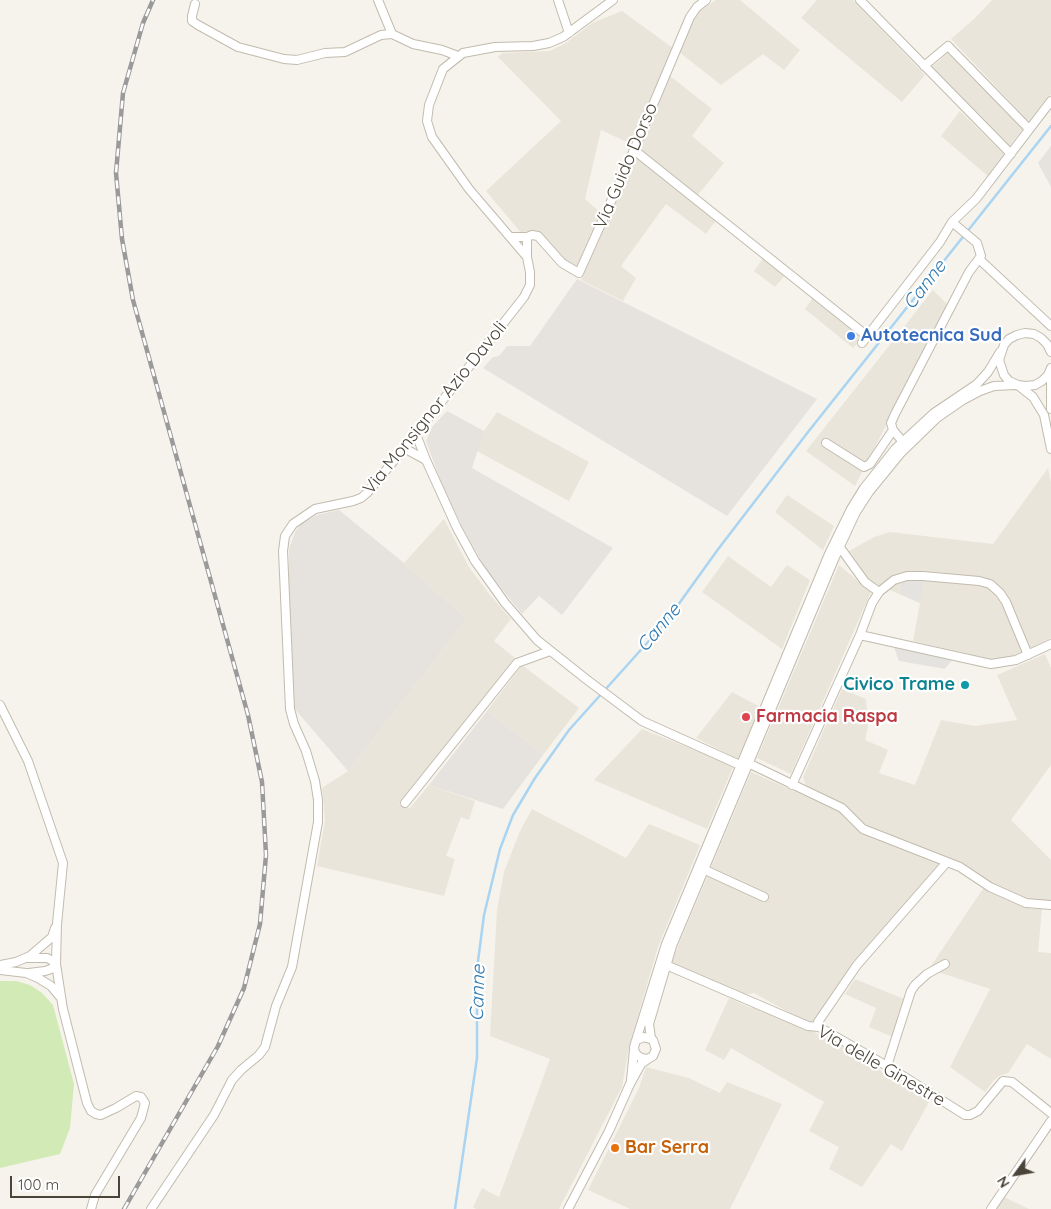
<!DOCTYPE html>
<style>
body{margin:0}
#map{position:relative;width:1051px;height:1209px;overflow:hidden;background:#f6f3ec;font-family:Quicksand,sans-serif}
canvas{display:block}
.north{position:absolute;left:991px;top:1149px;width:50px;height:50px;-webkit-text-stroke:4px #fff;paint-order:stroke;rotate:238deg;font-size:14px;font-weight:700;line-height:20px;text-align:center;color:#4b4439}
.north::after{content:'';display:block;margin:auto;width:18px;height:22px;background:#4b4439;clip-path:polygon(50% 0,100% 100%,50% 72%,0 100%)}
.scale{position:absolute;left:10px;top:1176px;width:110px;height:22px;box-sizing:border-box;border:2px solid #4b4439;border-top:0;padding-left:6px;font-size:15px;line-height:18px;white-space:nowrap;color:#4b4439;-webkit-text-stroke:4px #fff;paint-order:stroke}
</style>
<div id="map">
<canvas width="1051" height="1209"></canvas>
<div class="north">N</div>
<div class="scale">100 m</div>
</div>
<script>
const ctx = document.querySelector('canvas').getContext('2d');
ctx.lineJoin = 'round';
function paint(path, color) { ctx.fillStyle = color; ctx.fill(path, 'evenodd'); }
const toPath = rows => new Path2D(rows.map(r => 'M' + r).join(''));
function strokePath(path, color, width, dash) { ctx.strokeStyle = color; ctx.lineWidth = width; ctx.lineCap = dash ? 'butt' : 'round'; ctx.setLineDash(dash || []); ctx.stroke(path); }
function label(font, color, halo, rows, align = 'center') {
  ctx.font = font + ' Quicksand,sans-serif'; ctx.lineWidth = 4.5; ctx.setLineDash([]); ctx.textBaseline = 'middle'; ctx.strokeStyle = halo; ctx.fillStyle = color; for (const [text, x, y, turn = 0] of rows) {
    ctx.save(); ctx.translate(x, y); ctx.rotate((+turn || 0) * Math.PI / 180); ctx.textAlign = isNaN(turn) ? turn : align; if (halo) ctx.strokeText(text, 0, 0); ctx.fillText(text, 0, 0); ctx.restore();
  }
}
const residential = toPath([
 [716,0,740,0,800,50,784,70,763,54,721,85,679,52,698,12],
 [817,0,853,0,925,75,902,102,801,18],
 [992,0,1051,0,1051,94,1029,122,951,39,974,19],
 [622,11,673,48,631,144,601,130,585,199,602,214,578,269,563,260,546,238,535,231,526,231,522,234,486,191,561,121,498,57,502,53,550,51,566,43,592,23],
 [948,53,1023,129,1009,147,931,68],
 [670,76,712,109,692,136,724,163,697,196,639,148],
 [960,111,1005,155,989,177,941,136],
 [636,156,717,219,706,234,666,204,621,266,636,278,623,301,581,280],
 [764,257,786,274,775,287,754,271],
 [933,290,948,305,855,486,806,451],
 [814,296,863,336,853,348,805,309],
 [497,412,589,462,569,501,477,451,484,431],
 [1048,468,1051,483,1051,638,1014,656,1002,660,991,659,913,641,920,603,869,581,849,551,874,537,890,532,993,544],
 [787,495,834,526,823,550,775,512],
 [444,519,469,567,490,595,511,619,494,641,515,658,399,804,410,808,429,785,475,801,469,820,461,817,446,856,455,859,444,896,317,866,325,820,322,788,348,771,467,619,404,563],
 [728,556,771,587,787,565,810,580,782,649,702,592],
 [839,565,871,592,791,774,757,758],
 [1045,654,1051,668,1051,765,1011,820,1051,860,1051,902,1028,901,990,884,975,871,939,855,858,822,846,806,806,787,803,777,842,689,866,699,868,727,865,740,888,750,879,773,915,785,941,720,975,726,1017,720,997,675],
 [522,665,579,708,543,755,487,711],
 [732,692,760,707,738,759,696,738],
 [642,729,712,757,733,767,707,829,594,780],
 [751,772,840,811,849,822,864,834,942,863,854,963,813,1024,808,1023,754,993,744,995,671,963],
 [532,809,626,858,649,824,700,845,658,947,629,1047,622,1087,559,1209,476,1209,473,1207,482,1188,499,1197,550,1059,490,1036,497,910,504,872,520,831],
 [984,887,1031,909,1042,909,1038,952,1051,953,1051,1059,1027,1044,1008,1073,1001,1075,994,1080,985,1092,950,1067,990,989,929,969],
 [855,979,904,999,893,1037,869,1027,876,1008,845,994],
 [729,998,751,1008,754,1002,850,1050,929,1102,902,1151,891,1144,862,1187,829,1169,839,1147,809,1131,824,1102,731,1048,724,1060,705,1050],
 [646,1067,689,1078,720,1093,727,1082,782,1104,730,1209,630,1209,588,1190,639,1088],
 [1004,1197,1029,1209,996,1209]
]);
const industrial = toPath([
 [1051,146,1051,187,1038,163],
 [577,279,817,399,727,516,483,368,493,357,499,356,507,346,530,346],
 [447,411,484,431,472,468,613,548,562,615,539,596,522,614,487,571,462,526,441,482,426,441,432,427],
 [339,510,404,563,467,619,348,771,294,708,289,590,289,549,296,530,301,524,317,515],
 [487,711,543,755,503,809,429,785]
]);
const green = toPath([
 [0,981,16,981,30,985,42,993,53,1005,74,1084,70,1128,60,1154,0,1168]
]);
const parking = toPath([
 [925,576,920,603,900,594,903,577],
 [892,642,955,656,945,669,899,661]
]);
const stream = toPath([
 [455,1209,477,1058,477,969,484,915,500,849,513,815,535,778,569,730,665,623,719,548,808,432,1051,126]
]);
const minor = toPath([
 [378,0,392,34,413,44,442,50,458,56],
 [558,0,569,33],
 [860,0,1011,154],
 [195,4,192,16,192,21,198,25,238,47,284,59,297,60,325,53,345,52,381,35,392,34],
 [924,66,948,46,1029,129],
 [634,150,867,336],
 [511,237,527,237,527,257],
 [527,237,532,235,538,236,562,263,579,273,634,150,690,17,697,7,706,0],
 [979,259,1051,326],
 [862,343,940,242,952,222,976,199,1051,101],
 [1051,352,1047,344,1041,338,1034,334,1025,333,1017,335,1009,339,1004,345,999,360,1004,375,1009,381,1018,385,1026,386,1035,385,1042,381,1048,375,1051,368],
 [1051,372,1051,409],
 [1019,386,1033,397,1044,415,1051,449],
 [416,434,426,460,457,528,475,561,505,603,537,640,586,679,642,721,740,765],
 [903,442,893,430,891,423,895,414,969,272,981,256,977,243,952,222],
 [826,443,864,467,870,464,893,430],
 [404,448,426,460],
 [839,546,865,582,879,592],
 [860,635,991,664,1016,660,1051,644],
 [0,705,28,761,63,863,57,924,56,964,63,1009,87,1103,91,1111,96,1114,101,1115,116,1108,136,1096,141,1097,145,1103,141,1118,95,1195,91,1209],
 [748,763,842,808,863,829,960,867,990,887,1026,903,1051,905],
 [792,785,860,635,872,603,879,592,894,580,907,576,923,576,979,581,990,584,1000,593,1006,602,1028,655],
 [405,803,517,663,550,651],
 [703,869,764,897],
 [26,958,47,958,53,961,56,964,51,969,45,971,29,973],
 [0,965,16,962,30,956,52,937,55,928],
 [666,965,808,1026,819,1027,887,1066,965,1115,970,1115,978,1111,1003,1081,1012,1082,1051,1113],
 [0,970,26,973,38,978,51,986,61,998],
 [819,1027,818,1022,857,965,947,862],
 [651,1038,649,1024,672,946,835,557,856,512,869,492,900,454,937,418,963,400,980,391,994,386,1016,385],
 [637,1040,644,1037,653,1040,656,1049,653,1056,648,1059,641,1058,635,1053,634,1047,666,944,829,554,851,509,864,488,895,449,934,413,977,384,988,372,1000,352],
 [887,1066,911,991,915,985,927,974,945,964],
 [631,1080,634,1050],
 [151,1209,214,1115,232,1080,241,1070,259,1055,265,1047,276,1006,292,967,318,822,318,800,315,781,306,751,294,724,290,709,283,551,285,536,293,524,315,509,353,501,361,498,367,493,416,434,524,297,530,285,530,272,527,257,469,189,432,137,427,121,429,105,443,69,463,53,495,47,533,46,549,43,563,37,613,0],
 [568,1209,609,1131,630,1084,641,1064,648,1059],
 [991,1209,1051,1121]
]);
const rail = toPath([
 [124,1209,218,1046,244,988,260,924,266,855,262,782,248,715,133,300,122,239,116,173,123,93,143,23,153,0]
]);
const markers = [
 [851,336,5,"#3f7fe0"],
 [965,685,5,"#0f9aa8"],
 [746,717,5,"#e0444e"],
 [615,1148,5,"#e8710a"]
];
const streetNames = [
 ["Via Guido Dorso",626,166,-67],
 ["Via Monsignor Azio Davoli",435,408,-51],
 ["Via delle Ginestre",881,1066,30]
];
const shopNames = [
 ["Autotecnica Sud",861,336]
];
const cultureNames = [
 ["Civico Trame",955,685]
];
const healthNames = [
 ["Farmacia Raspa",756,717]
];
const foodNames = [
 ["Bar Serra",625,1148]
];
const waterNames = [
 ["Canne",925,285,-52],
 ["Canne",659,628,-50],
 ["Canne",478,993,-88]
];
paint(residential, '#eae5da');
paint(industrial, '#e6e2dd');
paint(green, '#d2eab5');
paint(parking, '#e5e3e0');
strokePath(stream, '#a9d4f2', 2.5);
strokePath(minor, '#c2bbae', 10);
strokePath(minor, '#fff', 8);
strokePath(rail, '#9a9a9a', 4.5);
strokePath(rail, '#fff', 2.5, [8]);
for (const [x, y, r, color] of markers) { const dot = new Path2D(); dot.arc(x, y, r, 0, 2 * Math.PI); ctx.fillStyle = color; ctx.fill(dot); strokePath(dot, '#fff', 2); }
label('18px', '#4b4439', '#fff', streetNames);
label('bold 18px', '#366cbe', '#fff', shopNames, 'left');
label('bold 18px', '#0d838f', '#fff', cultureNames, 'right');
label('bold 18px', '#be3a42', '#fff', healthNames, 'left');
label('bold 18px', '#c56008', '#fff', foodNames, 'left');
label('italic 19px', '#2e7ab2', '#fff', waterNames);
</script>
